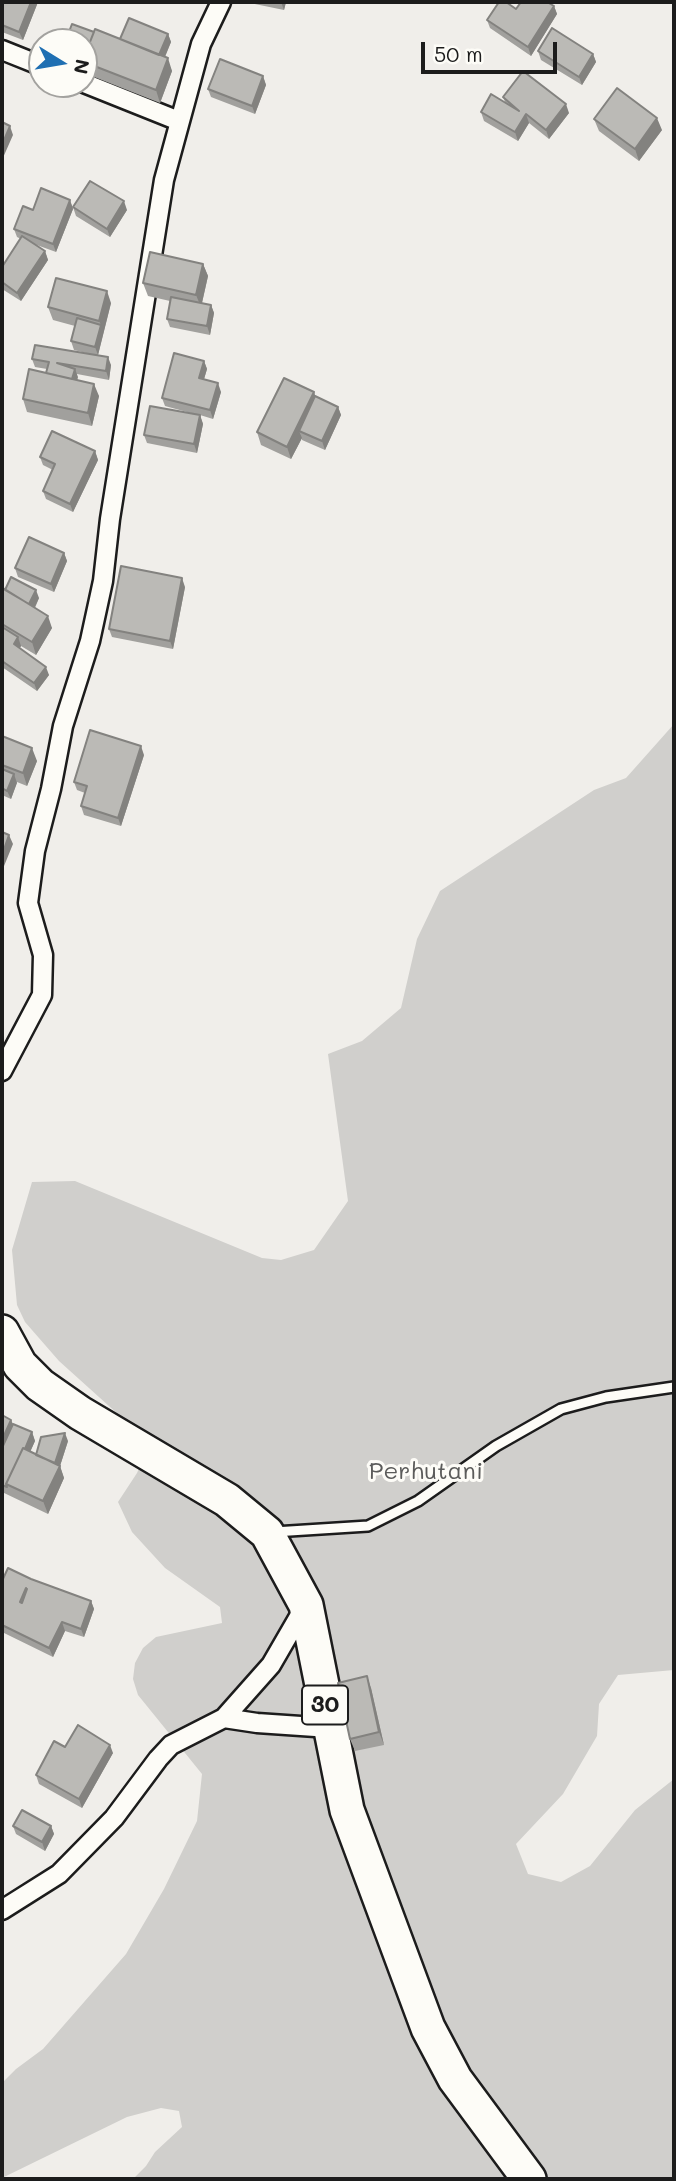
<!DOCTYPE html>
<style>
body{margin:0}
#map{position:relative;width:676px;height:2181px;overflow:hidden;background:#f0eeea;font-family:Mali,sans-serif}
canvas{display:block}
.frame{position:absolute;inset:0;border:4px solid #1c1c1c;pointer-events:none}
.north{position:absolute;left:28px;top:28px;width:70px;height:70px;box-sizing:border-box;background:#fdfcf7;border:2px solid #a3a29f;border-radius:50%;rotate:101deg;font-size:19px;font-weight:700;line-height:28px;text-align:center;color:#1c1c1c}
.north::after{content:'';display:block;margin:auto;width:24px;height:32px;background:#1f6fb2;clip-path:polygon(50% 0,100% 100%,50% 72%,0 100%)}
.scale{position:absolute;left:421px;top:42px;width:136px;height:32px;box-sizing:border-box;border:4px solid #1c1c1c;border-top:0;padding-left:9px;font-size:21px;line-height:24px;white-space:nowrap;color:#1c1c1c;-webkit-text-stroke:5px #fdfcf7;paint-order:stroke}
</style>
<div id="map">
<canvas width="676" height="2181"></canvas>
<div class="frame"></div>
<div class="north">N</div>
<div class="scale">50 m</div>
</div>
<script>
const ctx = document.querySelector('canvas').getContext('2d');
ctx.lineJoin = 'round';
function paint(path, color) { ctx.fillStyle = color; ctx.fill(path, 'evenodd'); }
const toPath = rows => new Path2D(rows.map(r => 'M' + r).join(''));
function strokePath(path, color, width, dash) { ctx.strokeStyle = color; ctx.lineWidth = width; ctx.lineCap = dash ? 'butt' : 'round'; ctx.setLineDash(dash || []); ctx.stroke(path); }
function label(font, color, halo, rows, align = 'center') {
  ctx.font = font + ' Mali,sans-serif'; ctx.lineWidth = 6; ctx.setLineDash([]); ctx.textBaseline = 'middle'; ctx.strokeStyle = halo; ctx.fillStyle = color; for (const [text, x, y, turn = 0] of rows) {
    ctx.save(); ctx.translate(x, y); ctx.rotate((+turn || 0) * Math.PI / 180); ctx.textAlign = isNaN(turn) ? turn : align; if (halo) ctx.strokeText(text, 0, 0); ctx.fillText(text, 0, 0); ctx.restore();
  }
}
const green = toPath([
 [674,724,674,1670,618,1675,599,1704,597,1736,563,1794,516,1844,528,1874,561,1882,590,1866,635,1810,674,1779,674,2179,133,2179,146,2166,155,2152,182,2127,179,2111,161,2108,127,2117,2,2178,2,2083,16,2069,43,2049,126,1954,164,1889,197,1821,202,1774,138,1695,133,1679,135,1663,143,1648,156,1637,222,1623,220,1607,165,1568,132,1532,118,1502,137,1473,150,1443,59,1361,25,1322,17,1305,12,1250,32,1182,75,1181,262,1258,281,1260,314,1250,348,1201,328,1054,362,1041,401,1008,417,939,440,891,594,790,626,778]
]);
const lane = toPath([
 [274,1532,368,1526,418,1501,496,1446,561,1409,606,1397,674,1387]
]);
const street = toPath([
 [2,50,42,66],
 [84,83,179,121],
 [2,1071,42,995,43,955,28,903,35,851,51,789,63,726,90,641,103,581,110,519,164,180,201,44,221,2],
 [224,1718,257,1723,330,1728],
 [2,1910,59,1874,114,1818,158,1759,171,1745,224,1718,271,1665,304,1608]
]);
const highway = toPath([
 [2,1332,20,1365,40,1385,80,1413,227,1500,267,1533,306,1605,347,1810,428,2028,455,2079,529,2179]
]);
const wall = toPath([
 [2,2,38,2,23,40,2,32],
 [245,2,286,2,284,10],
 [554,6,557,14,531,56,490,28,487,20,516,9],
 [94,32,120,39,168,34,171,42,165,57,172,71,160,103,84,73,84,42],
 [538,51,593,54,596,62,582,85,541,60],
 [263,76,266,85,255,114,211,97,208,89],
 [503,97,569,113,549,139,529,123,518,141,484,121,481,112,505,102],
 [594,119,662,130,639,161,599,131],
 [70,200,73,209,56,252,34,244,45,251,48,260,21,301,2,289,2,267,21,239,17,237,14,229,33,210],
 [73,207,127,210,110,237,76,216],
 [203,264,208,276,202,303,211,305,214,313,210,335,170,327,167,319,170,301,148,296,143,283],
 [111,303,98,355,111,365,109,380,77,374,77,380,99,396,92,426,27,412,23,399,46,373,47,369,35,367,32,359,94,355,74,350,71,341,75,326,53,320,48,307],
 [204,361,207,369,204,379,221,392,213,419,200,415,203,424,197,453,147,443,144,435,198,415,165,406,162,398],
 [314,392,315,396,338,407,341,415,325,450,302,440,302,438,291,459,261,445,257,432],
 [95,451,98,460,73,512,46,499,43,491,53,470,43,465,40,457],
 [64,553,67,561,54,592,18,577,15,568],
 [185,587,173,649,112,637,109,629],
 [2,590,39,598,35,608,52,628,36,655,21,646,20,648,49,675,37,691,2,667],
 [2,736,37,761,27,786,17,782,11,799,2,795],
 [144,755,121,826,84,815,81,806,85,793,77,790,74,782],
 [2,1415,11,1420,13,1424,32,1432,35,1441,30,1452,36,1455,68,1441,60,1466,64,1478,48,1514,2,1492],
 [31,1579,91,1601,94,1609,84,1637,65,1631,53,1657,2,1632,2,1581],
 [371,1688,384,1745,355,1751,350,1739],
 [65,1747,113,1753,82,1808,39,1784,36,1775],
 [13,1826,51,1826,54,1834,45,1851,16,1834]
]);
const shadedWall = toPath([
 [31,2,38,2,23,40,19,32],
 [281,2,286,2,284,10],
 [554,6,557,14,531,56,528,47],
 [168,34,171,42,161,66,158,58],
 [593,54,596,62,582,85,579,77],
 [168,58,172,71,160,103,156,90],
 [263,76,266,85,255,114,252,106],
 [566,104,569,113,549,139,546,130],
 [526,114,529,123,518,141,515,132],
 [657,118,662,130,639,161,635,149],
 [10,126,13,135,2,160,2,145],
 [70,200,73,209,56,252,53,244],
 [124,201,127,210,110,237,107,229],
 [45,251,48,260,21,301,17,293],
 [203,264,208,276,201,307,196,295],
 [107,291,111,303,98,355,95,347,101,325,99,321],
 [211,305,214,313,210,335,207,326],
 [108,357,111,365,109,380,106,371],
 [204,361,207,369,202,386,199,378],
 [75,369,78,377,75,390,72,382],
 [218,383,221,392,213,419,210,410],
 [94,384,99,396,92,426,88,413],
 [314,392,318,405,299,431,302,438,291,459,287,447],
 [338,407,341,415,325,450,322,441],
 [200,415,203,424,197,453,194,444],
 [95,451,98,460,73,512,70,504],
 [64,553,67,561,54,592,51,584],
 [182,578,185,587,173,649,170,641],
 [36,590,39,598,32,613,29,604],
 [48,616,52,628,36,655,32,642],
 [18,637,21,646,17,652,14,644],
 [46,667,49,675,37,691,34,683],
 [141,746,144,755,121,826,118,818],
 [32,748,37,761,27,786,23,773],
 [14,774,17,783,11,799,7,791],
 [9,835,13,844,2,871,2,855],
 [11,1420,16,1432,2,1461,2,1440],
 [32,1432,35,1441,14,1488,9,1485],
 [65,1433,68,1441,60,1466,64,1478,48,1514,43,1501],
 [91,1601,94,1609,84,1637,81,1629],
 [62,1622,65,1631,53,1657,49,1648],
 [367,1676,371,1688,384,1745,379,1732],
 [110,1745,113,1753,82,1808,79,1799],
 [51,1826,54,1834,45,1851,42,1842]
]);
const building = toPath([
 [2,2,31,2,19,32,2,25,2,2],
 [499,2,506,2,516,9,521,2,547,2,554,6,528,47,487,20,499,2],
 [129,18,168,34,159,55,120,39,129,18],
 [72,24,94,32,84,57,84,42,65,42,72,24],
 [552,28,593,54,579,77,538,51,552,28],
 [95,29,168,58,156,90,84,62,84,57,95,29],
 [220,59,263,76,252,106,208,89,220,59],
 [523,71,566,104,546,130,526,114,515,132,481,112,491,94,519,111,503,97,523,71],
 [617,88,657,118,635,149,594,119,617,88],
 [2,122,10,126,2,145,2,122],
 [90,181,124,201,107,229,73,207,90,181],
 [41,188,70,200,53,244,14,229,23,206,33,210,41,188],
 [22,236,45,251,17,293,2,282,2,267,22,236],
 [150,252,203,264,196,295,143,283,150,252],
 [56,278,107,291,99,321,48,307,56,278],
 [171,297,211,305,207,326,167,319,171,297],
 [77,318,101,325,95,347,71,341,77,318],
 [35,345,108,357,106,371,57,363,75,369,72,379,46,373,49,362,32,359,35,345],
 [174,353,204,361,199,378,218,383,210,410,162,398,174,353],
 [29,369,94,384,88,413,23,399,29,369],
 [284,378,314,392,287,447,257,432,284,378],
 [315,396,338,407,322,441,299,431,315,396],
 [150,406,200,415,194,444,144,435,150,406],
 [52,431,95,451,70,504,43,491,55,464,40,457,52,431],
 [29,537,64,553,51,584,15,568,29,537],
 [121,566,182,578,170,641,109,629,121,566],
 [11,577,36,590,29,604,5,590,11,577],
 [3,588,48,616,32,642,2,624,3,588],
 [2,627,18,637,14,644,46,667,34,683,2,661,2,627],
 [90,730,141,746,118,818,81,806,87,786,74,782,90,730],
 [2,736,32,748,23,773,2,765,2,736],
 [2,769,14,774,7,791,2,788,2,769],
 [2,832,9,835,2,855,2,832],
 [2,1415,11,1420,2,1440,2,1415],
 [13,1424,32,1432,25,1449,23,1448,6,1484,7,1487,2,1485,2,1448,13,1424],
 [65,1433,55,1463,36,1455,41,1437,65,1433],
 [23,1448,60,1466,43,1501,6,1484,23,1448],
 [8,1568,31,1579,91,1601,81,1629,62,1622,49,1648,2,1625,2,1581,8,1568],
 [26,1588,27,1589,22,1603,20,1602,26,1588],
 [367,1676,379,1732,350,1739,338,1683,367,1676],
 [78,1725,110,1745,79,1799,36,1775,54,1741,65,1747,78,1725],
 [22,1810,51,1826,42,1842,13,1826,22,1810]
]);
const shields = [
 [325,1705,46]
];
const shieldNames = [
 ["30",325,1705]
];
const parkNames = [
 ["Perhutani",426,1472]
];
paint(green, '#d0cfcc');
strokePath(lane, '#1c1c1c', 14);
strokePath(street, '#1c1c1c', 23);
strokePath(highway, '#1c1c1c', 38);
strokePath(lane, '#fdfcf7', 9);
strokePath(street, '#fdfcf7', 18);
strokePath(highway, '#fdfcf7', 33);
paint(wall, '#a1a09d');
paint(shadedWall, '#83827f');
paint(building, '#bbbab6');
strokePath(building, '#83827f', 2);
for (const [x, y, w] of shields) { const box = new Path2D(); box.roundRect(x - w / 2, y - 19.5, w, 39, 5); ctx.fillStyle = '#fdfcf7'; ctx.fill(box); strokePath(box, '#1c1c1c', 2); }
label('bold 23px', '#1c1c1c', null, shieldNames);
label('24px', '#5b5b5a', '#fdfcf7', parkNames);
</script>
